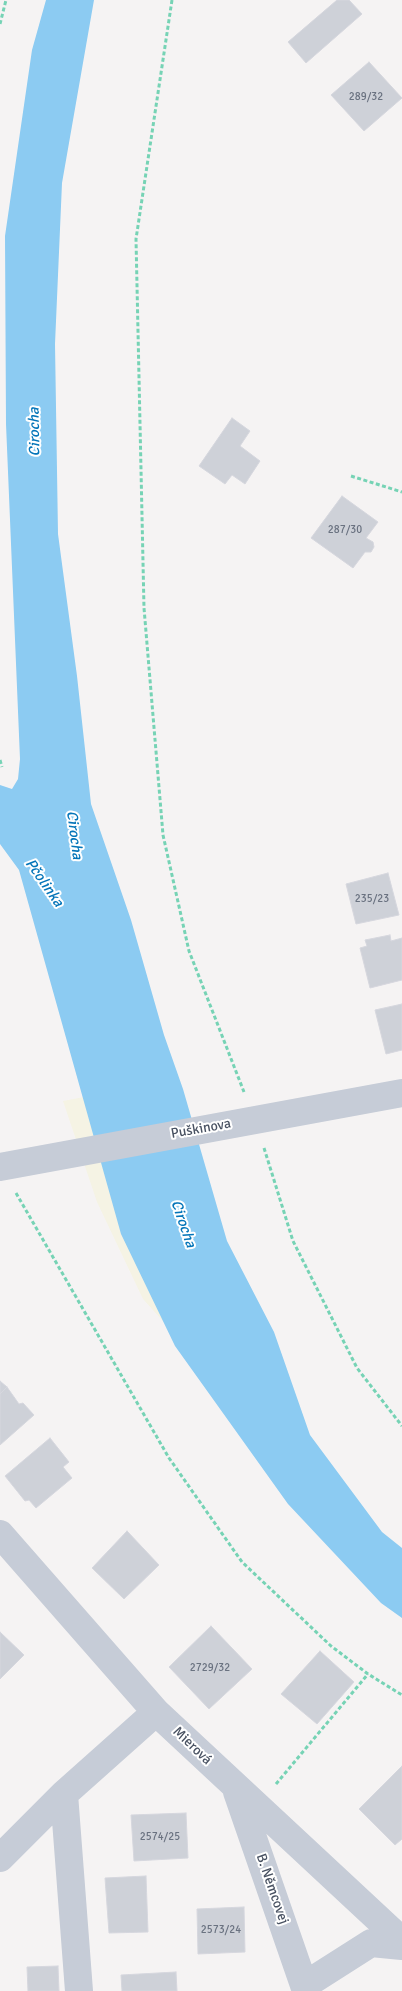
<!DOCTYPE html>
<meta charset="utf-8">
<style>
body{margin:0}
canvas{display:block;background:#f5f3f3}
</style>
<canvas width="402" height="1991"></canvas>
<script>
const ctx = document.querySelector('canvas').getContext('2d');
ctx.lineJoin = 'round';
function paint(path, color) { ctx.fillStyle = color; ctx.fill(path, 'evenodd'); }
const toPath = rows => new Path2D(rows.map(r => 'M' + r).join(''));
function strokePath(path, color, width, dash) { ctx.strokeStyle = color; ctx.lineWidth = width; ctx.lineCap = dash ? 'butt' : 'round'; ctx.setLineDash(dash || []); ctx.stroke(path); }
function label(font, color, halo, rows, align = 'center') {
  ctx.font = font + ' Signika,sans-serif'; ctx.lineWidth = 4; ctx.setLineDash([]); ctx.textBaseline = 'middle'; ctx.strokeStyle = halo; ctx.fillStyle = color; for (const [text, x, y, turn = 0] of rows) {
    ctx.save(); ctx.translate(x, y); ctx.rotate((+turn || 0) * Math.PI / 180); ctx.textAlign = isNaN(turn) ? turn : align; if (halo) ctx.strokeText(text, 0, 0); ctx.fillText(text, 0, 0); ctx.restore();
  }
}
const sand = toPath([
 [84,1097,180,1340,143,1299,97,1202,63,1101]
]);
const water = toPath([
 [46,0,94,0,62,183,55,344,58,534,77,676,91,804,131,920,164,1035,183,1089,227,1241,274,1332,310,1435,382,1532,402,1548,402,1618,381,1603,288,1504,175,1346,121,1234,19,870,0,844,0,785,12,789,18,779,20,759,6,424,5,236,32,50]
]);
const building = toPath([
 [337,0,349,0,362,14,306,63,288,42,337,0],
 [369,62,402,98,364,131,331,95,369,62],
 [232,418,250,431,240,446,260,461,245,484,232,475,225,484,199,466,232,418],
 [342,496,378,522,366,538,373,542,374,547,371,552,365,552,353,568,311,538,342,496],
 [388,873,399,915,356,924,346,884,388,873],
 [390,935,391,941,402,938,402,980,370,988,360,948,367,946,365,940,390,935],
 [402,1004,402,1050,386,1054,375,1010,402,1004],
 [0,1381,7,1387,0,1394,0,1381],
 [7,1387,19,1404,23,1403,34,1415,0,1445,0,1394,7,1387],
 [50,1438,69,1462,63,1467,72,1478,36,1508,29,1500,25,1501,5,1476,50,1438],
 [127,1531,159,1565,124,1599,92,1568,127,1531],
 [211,1626,252,1669,209,1709,169,1667,211,1626],
 [0,1632,24,1655,0,1679,0,1632],
 [320,1651,354,1682,317,1724,281,1694,320,1651],
 [402,1766,402,1839,395,1845,359,1809,402,1766],
 [186,1813,188,1858,134,1861,131,1815,186,1813],
 [146,1876,148,1932,109,1933,105,1878,146,1876],
 [244,1907,245,1952,198,1954,197,1909,244,1907],
 [58,1966,59,1991,28,1991,27,1967,58,1966],
 [176,1972,177,1991,122,1991,121,1975,176,1972]
]);
const path = toPath([
 [172,0,136,239,144,608,163,835,189,951,244,1092],
 [0,24,6,0],
 [351,476,402,492],
 [0,760,2,767],
 [264,1148,293,1241,357,1368,402,1426],
 [16,1193,169,1458,242,1562,331,1646,368,1674,402,1695],
 [276,1784,368,1674]
]);
const minor = toPath([
 [0,1167,402,1093],
 [0,1534,156,1712,402,1941],
 [237,1792,306,1991],
 [64,1794,79,1991],
 [0,1858,64,1794,156,1712],
 [305,1985,371,1943,402,1946]
]);
const numberNames = [
 ["289/32",366,97],
 ["287/30",345,530],
 ["235/23",372,899],
 ["2729/32",210,1668],
 ["2574/25",160,1837],
 ["2573/24",221,1930]
];
const streetNames = [
 ["Puškinova",201,1129,-10],
 ["Mierová",192,1746,44],
 ["B. Němcovej",272,1889,71]
];
const waterNames = [
 ["Cirocha",35,432,-91],
 ["Cirocha",74,835,83],
 ["Pčolinka",44,883,55],
 ["Cirocha",183,1224,71]
];
paint(sand, '#f5f3e4');
paint(water, '#8ccbf2');
paint(building, '#ced1d8');
strokePath(building, '#d6d7de', 1);
strokePath(path, '#76d3b5', 3, [4, 2.5]);
strokePath(minor, '#c6ccd7', 28);
label('11px', '#6a7280', null, numberNames);
label('14px', '#495262', '#fff', streetNames);
label('italic 15px', '#0475b9', '#fff', waterNames);
</script>
